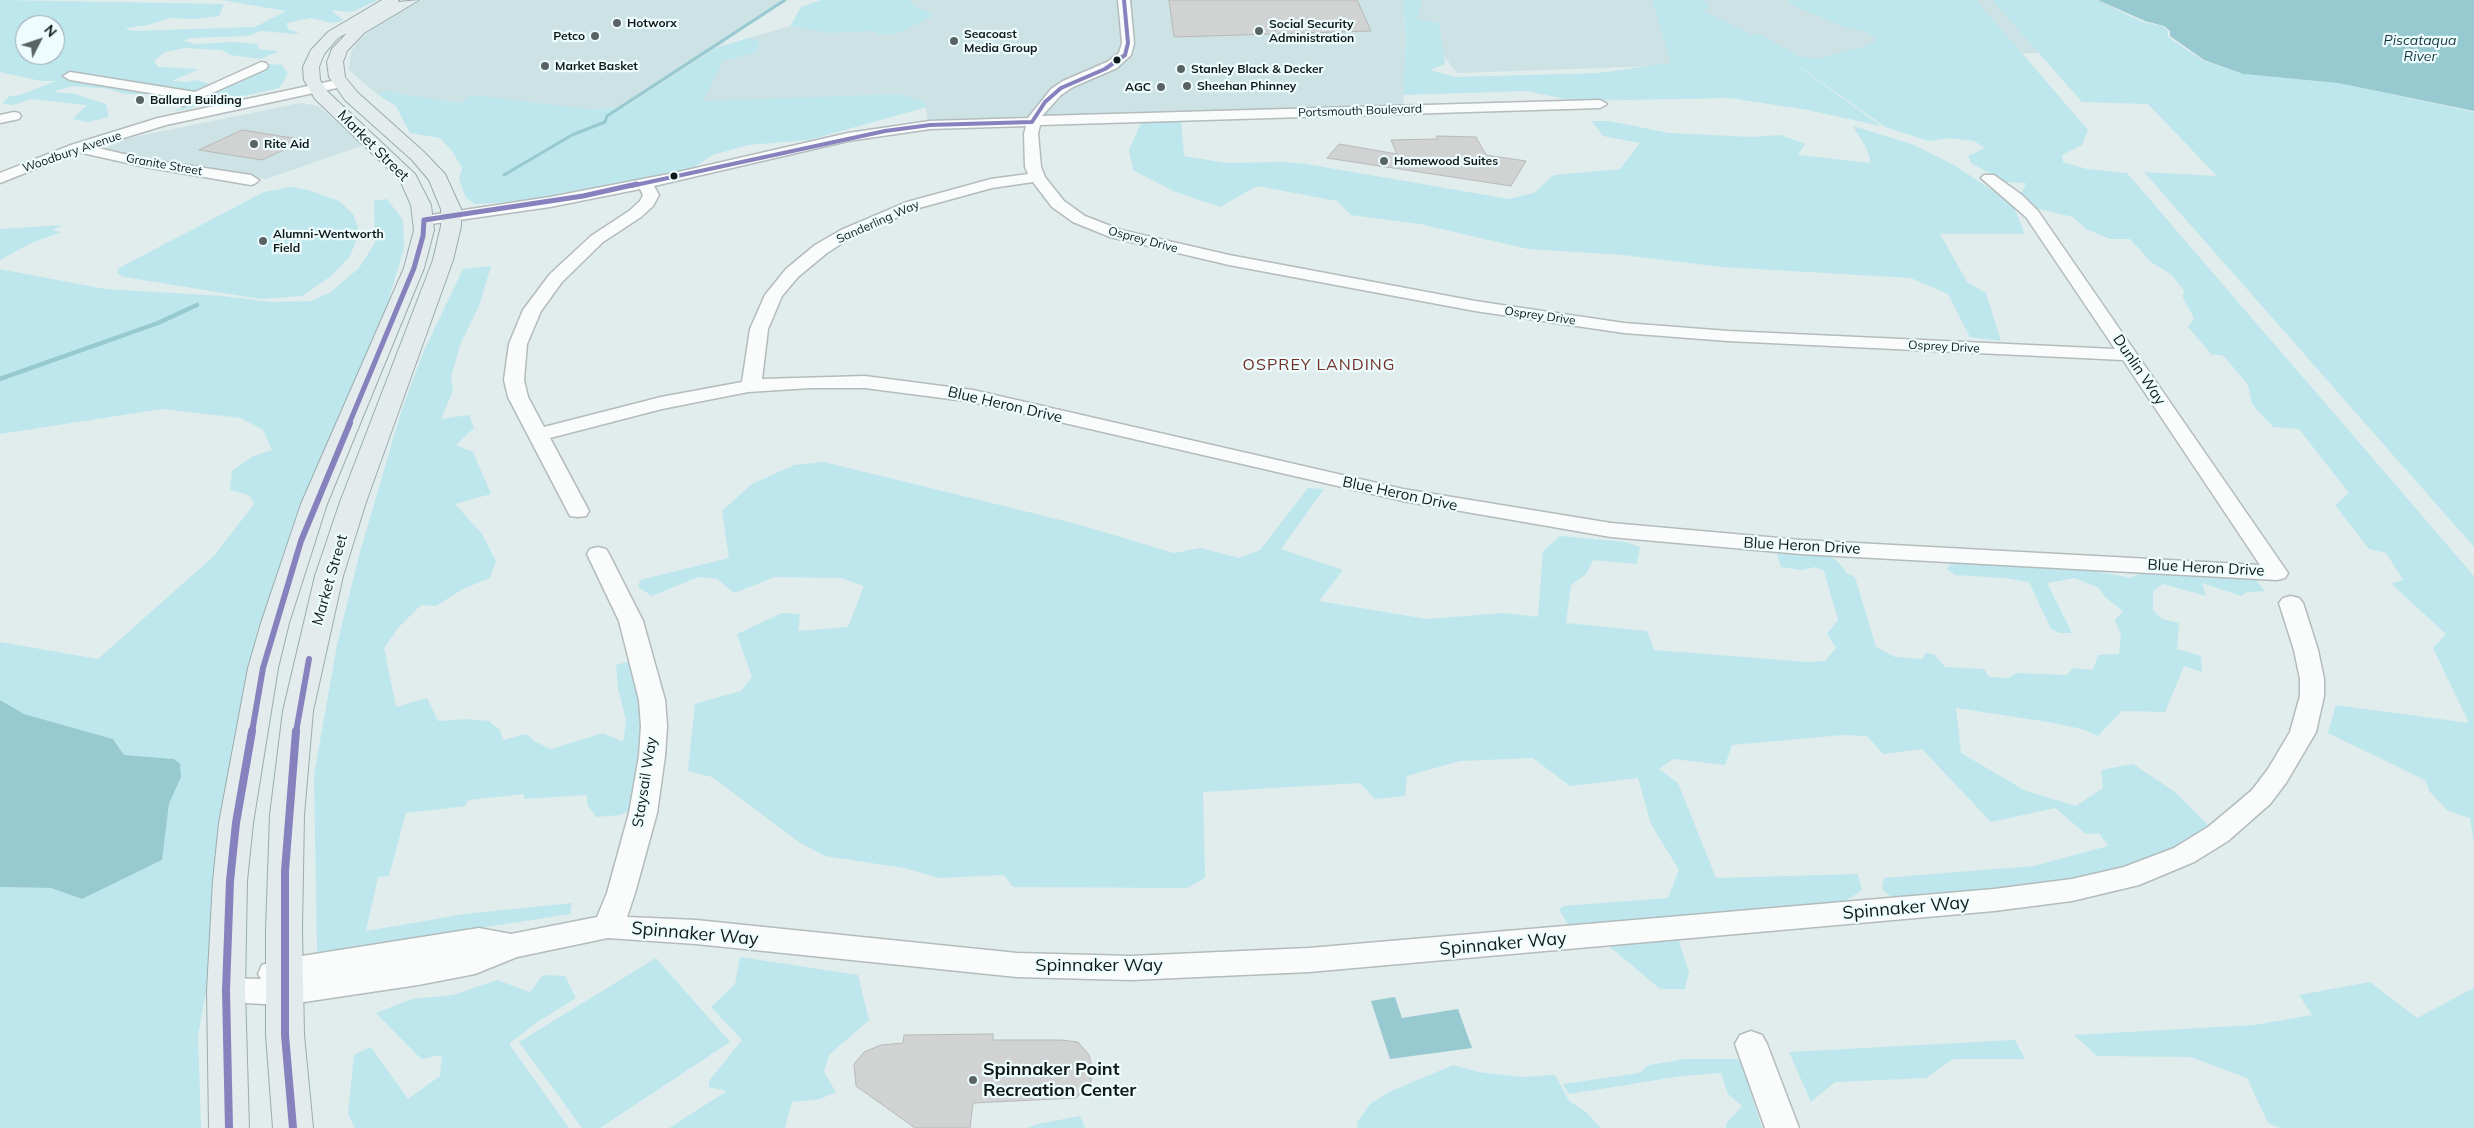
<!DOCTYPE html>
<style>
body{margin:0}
#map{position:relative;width:2474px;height:1128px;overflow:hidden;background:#e1eced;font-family:Mulish,sans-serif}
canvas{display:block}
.north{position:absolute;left:15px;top:15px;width:50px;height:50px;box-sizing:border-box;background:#edfdfe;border:1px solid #95a2a3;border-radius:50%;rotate:49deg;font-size:14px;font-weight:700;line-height:20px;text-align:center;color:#12191a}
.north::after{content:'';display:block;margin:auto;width:18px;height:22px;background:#5a6364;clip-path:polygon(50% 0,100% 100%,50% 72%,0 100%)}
</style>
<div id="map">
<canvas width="2474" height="1128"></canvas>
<div class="north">N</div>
</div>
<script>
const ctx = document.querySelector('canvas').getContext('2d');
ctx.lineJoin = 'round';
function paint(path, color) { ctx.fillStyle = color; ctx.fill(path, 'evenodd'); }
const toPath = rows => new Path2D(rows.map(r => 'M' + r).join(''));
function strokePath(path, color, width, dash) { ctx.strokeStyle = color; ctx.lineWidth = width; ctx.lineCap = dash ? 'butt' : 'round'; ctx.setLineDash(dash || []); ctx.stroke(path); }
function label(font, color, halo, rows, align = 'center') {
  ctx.font = font + ' Mulish,sans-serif'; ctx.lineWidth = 4.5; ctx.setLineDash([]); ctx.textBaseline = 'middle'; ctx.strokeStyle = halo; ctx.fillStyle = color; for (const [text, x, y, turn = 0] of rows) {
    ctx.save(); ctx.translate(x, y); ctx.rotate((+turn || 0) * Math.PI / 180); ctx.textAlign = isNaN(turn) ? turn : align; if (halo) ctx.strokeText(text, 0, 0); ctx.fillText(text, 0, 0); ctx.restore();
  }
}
const built = toPath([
 [422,0,783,0,718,47,624,108,589,109,461,103,402,94,390,90,377,94,349,70,351,52,360,39,374,27],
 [909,0,1403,0,1406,39,1403,107,1199,114,1059,115,928,123,925,102,702,101,723,61,755,53,760,41,749,38,790,26,829,33,874,31,935,15,915,6],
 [1417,0,2101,0,2183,48,1457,73,1414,18],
 [301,103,318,106,364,145,266,179,109,152,106,149,111,144,129,138]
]);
const green = toPath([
 [0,0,224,4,219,16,195,19,170,18,148,25,125,28,132,31,255,27,286,11,222,0,378,0,352,12,331,10,343,20,341,21,333,23,311,18,286,23,289,30,299,32,295,34,261,31,248,36,191,38,183,41,196,44,232,42,258,44,258,49,279,51,261,59,231,55,221,50,185,48,165,52,154,61,158,67,199,69,172,81,187,82,195,80,214,85,184,99,158,101,165,97,151,94,124,94,109,89,72,86,53,92,75,94,106,104,109,117,88,122,73,119,87,105,31,99,13,105,4,104,3,102,10,96,20,95,56,81,41,81,0,72],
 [25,25,55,25,55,55,25,55],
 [821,0,909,0,915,6,935,15,896,34,878,34,874,31,829,33,790,26,801,7],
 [1403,0,1422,0,1417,19,1439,23,1445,64,1430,70,1455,77,1598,73,1671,63,1652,0,1702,0,1710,5,1704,11,1752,35,1760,34,1798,56,1816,59,1866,46,1877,40,1865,31,1847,28,1789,4,1790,0,1976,0,2088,130,2082,145,2062,155,2063,162,2087,169,2127,173,2474,576,2474,843,2470,818,2448,811,2430,792,2425,780,2328,733,2336,705,2469,723,2433,648,2446,634,2397,589,2392,583,2403,580,2386,553,2369,549,2335,505,2349,493,2299,429,2273,427,2252,404,2248,385,2224,356,2211,354,2188,327,2194,318,2183,298,2184,291,2172,275,2151,262,2130,239,2110,239,2086,229,2073,217,2035,208,2021,194,2026,183,2005,182,1971,163,1968,156,1985,148,1974,141,1950,138,1929,141,1885,127,1755,35,1881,126,1808,110,1730,98,1574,101,1527,91,1403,95,1406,39],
 [1992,0,2095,0,2143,22,2162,26,2168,31,2168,37,2202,60,2242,74,2338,83,2474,112,2474,547,2144,172,2217,176,2148,104,2082,102],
 [749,38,760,41,755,53,723,61,703,101,900,94,925,102,927,107,809,140,748,145,713,155,689,170,527,201,475,204,466,198,459,179,462,168,452,151,440,138,410,133,396,106,377,94,390,90,402,94,461,103,471,95,589,109,624,108,718,47],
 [270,64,282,65,288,74,279,88,172,112,250,76],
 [1181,121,1184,156,1226,163,1284,162,1306,164,1509,199,1534,193,1554,175,1620,169,1640,143,1603,136,1592,121,1609,121,1669,133,1752,137,1781,135,1805,144,1798,155,1871,163,1867,149,1853,126,1914,145,1954,165,2012,203,2025,234,1940,234,1967,282,1986,293,2001,341,1970,337,1948,294,1911,278,1722,267,1623,255,1528,249,1420,224,1351,215,1337,201,1257,186,1220,207,1173,191,1133,170,1129,150,1141,123],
 [291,187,308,190,339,201,353,214,358,228,358,236,350,256,331,276,302,296,261,299,124,277,117,273,119,268,264,192],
 [387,199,403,220,404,248,388,302,303,503,257,632,230,769,212,959,198,1035,201,1128,0,1128,0,887,51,888,82,899,162,860,169,804,181,777,174,759,124,755,113,739,24,714,0,700,0,642,98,659,214,556,254,504,249,495,230,490,232,471,253,456,272,450,263,430,241,418,162,409,0,434,0,269,105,289,223,296,270,302,311,301,331,292,359,268,375,243,374,201],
 [63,225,52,230,61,232,29,244,0,260,0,229],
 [491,266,479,306,460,345,451,377,453,391,441,419,469,415,474,428,456,445,473,452,491,494,455,504,482,534,496,561,490,578,463,589,436,606,421,605,398,628,384,648,396,707,427,698,438,721,467,719,489,721,500,730,503,740,526,734,536,742,551,749,603,733,623,742,626,721,618,688,616,665,631,661,638,694,641,734,633,809,620,815,596,817,587,804,587,795,524,799,524,794,468,800,466,806,406,813,389,876,378,877,366,931,465,914,572,903,570,914,317,953,314,775,337,645,360,552,401,412,423,353,463,269],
 [824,462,1073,523,1174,553,1201,548,1239,558,1260,550,1308,488,1324,489,1281,549,1343,570,1319,601,1427,619,1503,613,1538,617,1543,551,1560,536,1626,542,1640,547,1637,564,1593,560,1586,574,1571,585,1566,623,1647,631,1654,650,1808,662,1825,661,1836,648,1827,634,1838,620,1824,571,1816,567,1801,570,1781,567,1777,554,1826,554,1835,559,1845,570,1846,573,1855,577,1876,647,1895,657,1922,659,1926,653,1934,654,1945,667,1984,669,1989,677,2008,678,2016,673,2067,675,2073,668,2093,670,2098,655,2119,654,2121,634,2115,620,2123,611,2105,597,2099,588,2075,578,2047,583,2072,633,2060,633,2051,629,2029,582,2004,578,1955,575,1947,569,1952,562,2074,567,2131,578,2144,572,2236,578,2256,580,2265,591,2247,592,2241,596,2202,583,2206,596,2163,584,2153,591,2153,610,2162,619,2179,623,2177,649,2201,656,2202,672,2184,666,2165,712,2122,711,2098,736,2082,729,2048,722,1956,708,1961,753,2026,791,2076,806,2103,788,2101,770,2133,764,2175,792,2208,825,2195,838,2177,849,2122,871,2031,884,1895,900,1882,889,1884,878,2034,866,2108,846,2099,833,2086,834,2055,808,1991,822,1922,749,1883,754,1867,736,1843,735,1732,745,1725,765,1673,759,1659,769,1678,783,1716,878,1858,874,1862,890,1838,906,1674,927,1689,972,1685,989,1660,989,1610,947,1600,933,1569,926,1559,910,1563,906,1668,898,1679,870,1651,824,1638,778,1570,786,1533,758,1460,761,1407,776,1405,796,1375,799,1360,783,1203,792,1205,878,1187,888,1013,887,1004,875,940,878,904,868,825,856,799,842,712,777,688,771,695,704,741,691,752,677,737,634,782,613,800,614,798,631,848,627,864,586,841,578,775,577,734,593,717,579,698,577,652,596,638,587,640,580,729,558,722,511,752,484,794,465],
 [740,957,858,975,869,1020,829,1055,824,1072,836,1092,820,1099,792,1102,785,1128,669,1128,727,1091,709,1087,709,1081,742,1040,711,1007,735,984],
 [656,958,730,1042,600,1128,582,1128,519,1042],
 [543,975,565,976,576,998,536,1023,509,1044,569,1128,355,1128,348,1114,354,1055,371,1047,408,1099,440,1076,442,1055,421,1059,376,1013,412,999,453,995,497,980,530,992],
 [2370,982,2417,1018,2474,988,2474,1128,2280,1128,2268,1123,2247,1078,2191,1057,2097,1056,2074,1035,2254,1025,2312,1015,2299,995],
 [2015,1040,2025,1059,1953,1059,1926,1078,1835,1082,1811,1102,1789,1052],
 [1685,1059,1740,1059,1762,1128,1726,1128,1726,1124,1742,1106,1728,1094,1721,1073,1682,1076,1569,1094,1563,1084,1639,1073,1649,1065],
 [1453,1065,1479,1072,1521,1077,1555,1075,1569,1101,1586,1112,1601,1128,1357,1128,1358,1121,1370,1104,1389,1092],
 [1080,1116,1085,1128,1027,1128,1038,1124]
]);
const water = toPath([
 [2098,0,2474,0,2474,111,2338,83,2243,74,2204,60,2170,36,2170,31,2164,26,2145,21],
 [0,700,24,714,113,739,124,755,174,759,180,764,181,777,169,804,162,860,82,899,51,888,0,887],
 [1395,997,1402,1018,1458,1009,1472,1048,1390,1059,1371,1001]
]);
const streamFar1 = toPath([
 [504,175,572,135,605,122,607,116,785,0]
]);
const stream = toPath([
 [0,379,158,323,197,305]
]);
const building = toPath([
 [1169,0,1357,0,1371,31,1174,37,1169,0],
 [242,130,305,140,262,160,199,150,242,130],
 [1437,136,1476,137,1486,155,1526,161,1511,186,1327,158,1339,144,1397,154,1391,140,1437,139,1437,136],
 [993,1034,993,1040,1061,1040,1078,1042,1089,1055,1092,1067,1091,1082,1076,1098,973,1103,970,1128,915,1128,856,1086,854,1064,864,1052,881,1045,903,1043,904,1035,993,1034]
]);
const minor = toPath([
 [1118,0,1130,0,1134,43,1131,55,1117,68,1073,87,1061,95,1042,116,1600,100,1607,104,1600,108,1040,125,1038,134,1041,167,1045,177,1064,201,1085,216,1121,230,1229,255,1475,301,1624,323,1728,331,2115,349,2026,217,1981,178,1984,175,1994,175,2022,195,2038,211,2288,573,2285,578,2277,580,1801,554,1611,537,1403,501,973,402,865,388,810,388,748,392,662,409,550,438,589,511,586,516,578,517,570,516,508,397,504,380,509,344,523,310,550,274,591,236,629,211,640,201,643,195,640,189,550,207,424,225,416,220,418,217,550,197,674,173,848,133,930,121,1028,118,1051,89,1063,81,1107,62,1119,53,1122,43,1118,0],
 [1026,126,1024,134,1025,167,1028,174,991,179,907,202,841,230,815,245,786,269,765,295,750,329,742,382,661,397,544,427,528,397,524,380,527,344,541,311,562,282,603,242,641,217,653,206,659,195,654,186,848,141,930,129,1026,126],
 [1033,182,1052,207,1073,222,1110,237,1229,265,1475,311,1624,333,1728,341,2123,360,2260,565,1801,540,1611,523,1403,489,973,390,865,376,762,379,768,329,782,296,798,277,827,253,853,236,919,208,992,188,1033,182],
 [261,62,266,63,268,66,266,69,183,106,176,102,181,98,70,80,63,76,70,72,195,92,261,62],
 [341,79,348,83,346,86,166,125,94,147,145,159,251,175,259,180,256,183,251,185,145,167,78,152,0,183,0,173,71,145,158,118,341,79],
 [14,112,19,113,21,116,19,119,0,123,0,115,14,112],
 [598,547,606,549,609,554,643,621,665,700,667,726,665,756,657,813,635,893,627,917,696,920,1017,953,1131,956,1309,948,1994,889,2072,879,2124,867,2174,848,2208,827,2232,807,2252,790,2268,769,2290,732,2300,696,2300,679,2294,650,2279,603,2283,598,2291,596,2299,598,2303,603,2318,650,2324,679,2324,696,2316,732,2286,783,2270,804,2228,841,2194,862,2139,885,2072,901,1994,911,1309,972,1131,980,1017,977,696,944,608,938,517,957,475,974,418,985,284,1005,226,1002,215,999,211,990,215,981,226,978,261,979,258,974,262,965,283,959,479,928,511,934,597,917,607,893,629,813,639,756,641,726,639,700,619,621,587,554,590,549,598,547],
 [1751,1031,1762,1035,1767,1044,1799,1128,1765,1128,1735,1044,1740,1035,1751,1031]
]);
const major = toPath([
 [382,0,399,0,398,2,419,0,364,33,347,51,343,62,345,77,357,92,424,152,445,174,461,209,461,226,453,260,366,502,343,576,313,711,304,815,302,930,304,1035,313,1128,273,1128,266,1035,266,930,270,815,283,711,315,576,340,502,433,260,441,226,441,209,429,180,412,160,345,100,329,77,327,62,332,49,347,33,338,38,324,54,319,67,320,80,328,92,415,174,431,205,434,230,424,268,327,504,289,623,278,668,253,823,247,881,245,990,249,1128,209,1128,207,990,213,881,219,823,248,668,261,623,301,504,404,268,414,230,411,205,400,180,315,99,304,80,303,67,311,50,328,32,382,0]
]);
const bus1Far3 = toPath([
 [1032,122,1045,102,1061,88,1105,69,1125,55,1128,43,1124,0],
 [631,186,885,131,930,125,1032,122]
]);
const bus1Far2 = toPath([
 [349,424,414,268,423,236,424,220,583,196,637,184]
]);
const bus1Far1 = toPath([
 [252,732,263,668,301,541,350,423],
 [296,732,309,659]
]);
const bus1 = toPath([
 [229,1128,226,990,230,881,236,823,252,731],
 [293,1128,285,1035,285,871,296,731]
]);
const markers = [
 [617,23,5,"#5a6364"],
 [1259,31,5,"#5a6364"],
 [595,36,5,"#5a6364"],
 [954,41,5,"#5a6364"],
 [1117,60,4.5,"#12191a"],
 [545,66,5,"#5a6364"],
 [1181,69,5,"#5a6364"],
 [1187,86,5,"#5a6364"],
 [1161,87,5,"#5a6364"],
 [140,100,5,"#5a6364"],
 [254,144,5,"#5a6364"],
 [1384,161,5,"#5a6364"],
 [674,176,4.5,"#12191a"],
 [263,241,5,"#5a6364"],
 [973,1080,5,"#5a6364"]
];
const farPoinames = [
 ["Hotworx",627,23],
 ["Social Security",1269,24],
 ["Administration",1269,38],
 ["Seacoast",964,34],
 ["Media Group",964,48],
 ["Petco",585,36,"right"],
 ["Market Basket",555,66],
 ["Stanley Black & Decker",1191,69],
 ["Sheehan Phinney",1197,86],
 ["AGC",1151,87,"right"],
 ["Ballard Building",150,100],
 ["Rite Aid",264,144],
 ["Homewood Suites",1394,161],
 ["Alumni-Wentworth",273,234],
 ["Field",273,248]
];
const farStreetnames = [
 ["Portsmouth Boulevard",1360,111,-2],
 ["Woodbury Avenue",72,152,-19],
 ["Granite Street",164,165,10],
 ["Sanderling Way",878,222,-24],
 ["Osprey Drive",1143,240,15],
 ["Osprey Drive",1540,316,8],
 ["Osprey Drive",1944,347,3]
];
const farWaternames = [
 ["Piscataqua",2420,41],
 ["River",2420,57]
];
const streetNames = [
 ["Market Street",373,146,45],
 ["Dunlin Way",2139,370,56],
 ["Blue Heron Drive",1005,405,13],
 ["Blue Heron Drive",1400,494,12],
 ["Blue Heron Drive",1802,546,3],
 ["Blue Heron Drive",2206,568,3],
 ["Market Street",330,580,-74],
 ["Staysail Way",645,782,-81]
];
const neighbourhoodNames = [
 ["OSPREY LANDING",1319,365]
];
const nearStreetnames = [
 ["Spinnaker Way",1906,908,-5],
 ["Spinnaker Way",695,934,5],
 ["Spinnaker Way",1503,944,-5],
 ["Spinnaker Way",1099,966]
];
const nearPoinames = [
 ["Spinnaker Point",983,1070],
 ["Recreation Center",983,1091]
];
paint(built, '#cde2e5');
paint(green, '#bde7ec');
paint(water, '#97cad0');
strokePath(streamFar1, '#97cad0', 3);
strokePath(stream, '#97cad0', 4.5);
paint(building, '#d1d3d3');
strokePath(building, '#b8b9b9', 1);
strokePath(minor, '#b3bbbc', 3);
strokePath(major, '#9bacae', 2);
paint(minor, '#fafcfc');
paint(major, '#e3ebec');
strokePath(bus1Far3, '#8781bd', 4);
strokePath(bus1Far2, '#8781bd', 5);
strokePath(bus1Far1, '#8781bd', 6);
strokePath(bus1, '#8781bd', 8);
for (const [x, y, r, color] of markers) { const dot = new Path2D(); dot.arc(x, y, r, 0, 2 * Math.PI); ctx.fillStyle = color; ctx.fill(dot); strokePath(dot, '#edfdfe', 2); }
label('bold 12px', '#12191a', '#edfdfe', farPoinames, 'left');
label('12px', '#12191a', '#edfdfe', farStreetnames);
label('italic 14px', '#15373b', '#edfdfe', farWaternames);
label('15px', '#12191a', '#edfdfe', streetNames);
ctx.letterSpacing = '1px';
label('16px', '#732e26', '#edfdfe', neighbourhoodNames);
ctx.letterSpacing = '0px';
label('18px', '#12191a', '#edfdfe', nearStreetnames);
label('bold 18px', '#12191a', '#edfdfe', nearPoinames, 'left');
</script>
